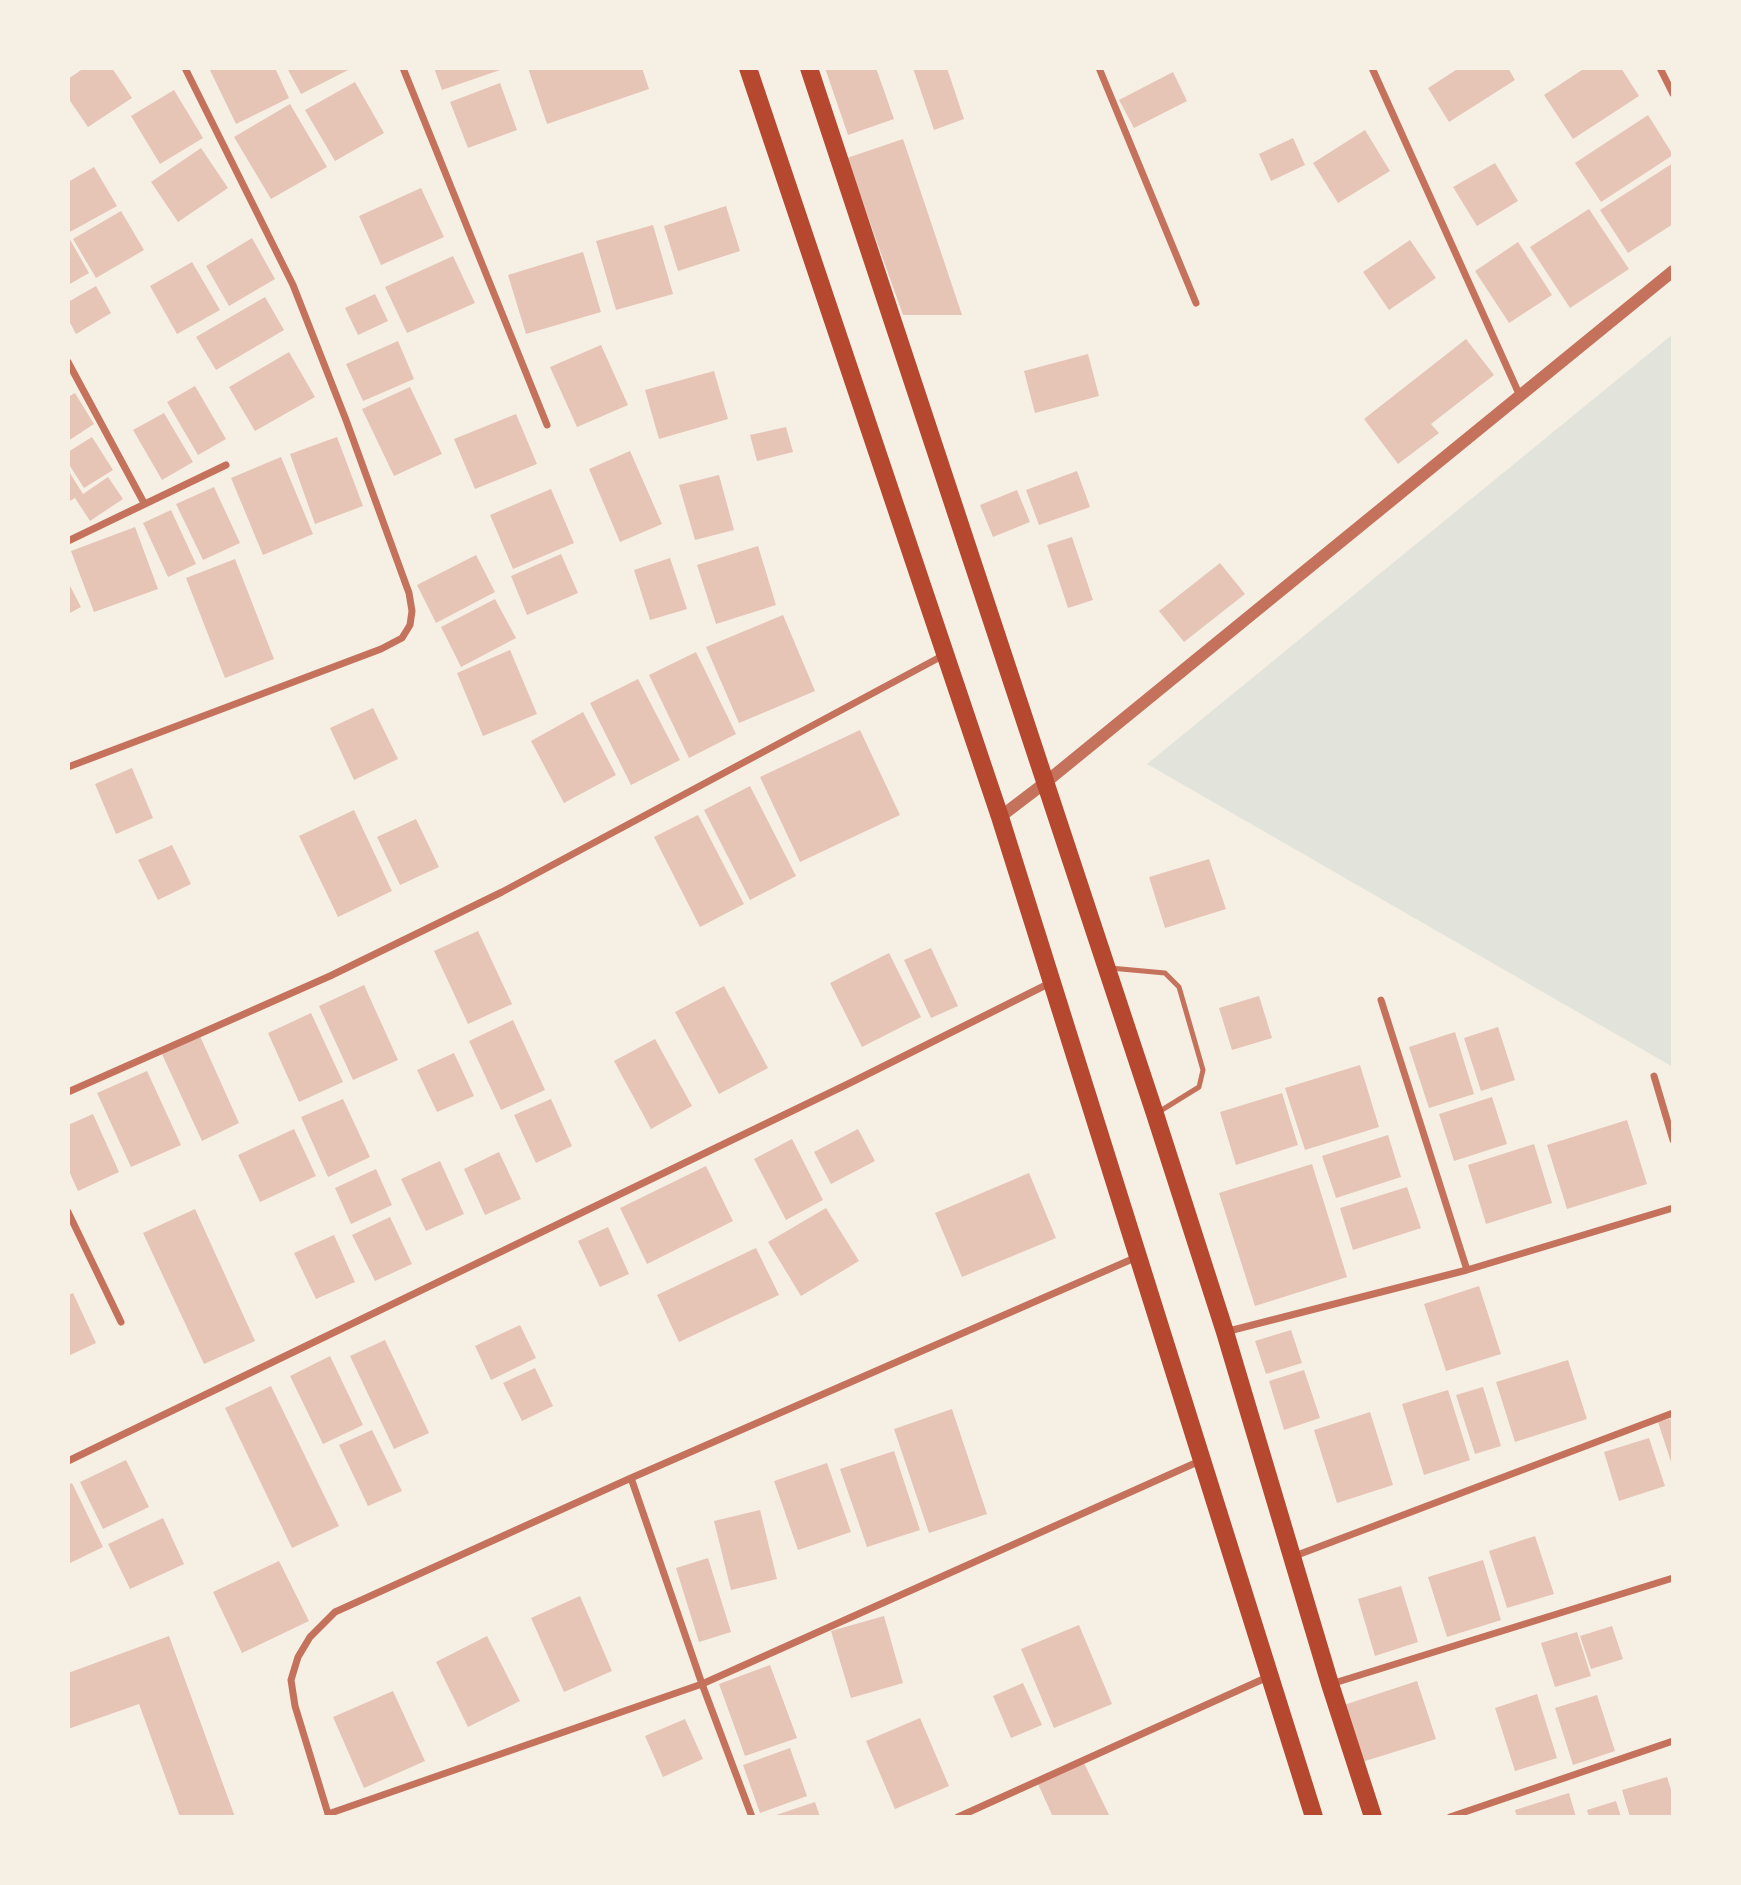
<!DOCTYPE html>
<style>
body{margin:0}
#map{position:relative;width:1741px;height:1885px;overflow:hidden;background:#f6efe4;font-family:"DM Sans",sans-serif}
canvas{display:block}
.frame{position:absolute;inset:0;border:70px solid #f6efe4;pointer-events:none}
</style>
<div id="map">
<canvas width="1741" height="1885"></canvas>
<div class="frame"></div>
</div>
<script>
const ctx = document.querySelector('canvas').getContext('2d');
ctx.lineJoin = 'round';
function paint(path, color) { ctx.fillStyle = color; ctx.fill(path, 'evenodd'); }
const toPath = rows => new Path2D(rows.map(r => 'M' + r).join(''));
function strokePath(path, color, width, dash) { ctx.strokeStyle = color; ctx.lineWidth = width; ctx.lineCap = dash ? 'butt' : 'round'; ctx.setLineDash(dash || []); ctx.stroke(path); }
const green = toPath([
 [1673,334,1673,1067,1147,764]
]);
const building = toPath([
 [84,68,112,68,132,98,88,127,68,98,68,79],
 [209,68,275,68,289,98,236,124],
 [287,68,352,68,301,94],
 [434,68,503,68,503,69,442,90],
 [528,68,642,68,649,89,547,124],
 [825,68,876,68,894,119,848,135],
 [913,68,947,68,964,119,934,130],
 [1459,68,1508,68,1515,80,1449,122,1428,88],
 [1585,68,1621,68,1639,96,1573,139,1544,95],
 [1173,72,1187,101,1134,128,1119,100],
 [355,82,384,133,335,161,305,110],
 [500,83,517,130,468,148,450,102],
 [174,90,203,138,160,164,131,116],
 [290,104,327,167,271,199,234,137],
 [1648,115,1673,155,1601,202,1575,163],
 [1365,130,1390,171,1338,203,1313,163],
 [1293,138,1305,165,1271,181,1259,154],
 [903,139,962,315,903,315,847,158],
 [201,148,228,188,178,222,151,182],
 [1495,163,1518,201,1477,226,1453,187],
 [1673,163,1673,224,1628,253,1600,210],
 [94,167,117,206,68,233,68,182],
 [421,188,444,237,381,265,359,216],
 [726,206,740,251,678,271,664,226],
 [1589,209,1629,269,1570,308,1530,247],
 [121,211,144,250,96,278,73,239],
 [653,225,673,294,616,310,596,241],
 [68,236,89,273,68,285],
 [252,238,275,279,229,306,206,266],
 [1410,240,1436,278,1389,310,1363,272],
 [1518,242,1552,295,1509,323,1475,271],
 [583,252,601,312,526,334,508,275],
 [453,256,475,303,407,333,385,287],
 [192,262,220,310,177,334,150,286],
 [96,286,111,313,76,334,68,319,68,302],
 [375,294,388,321,358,335,345,308],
 [265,297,284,330,216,370,196,337],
 [1466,339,1494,375,1431,424,1439,433,1398,464,1364,419],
 [398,341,414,379,363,401,346,364],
 [601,345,628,405,577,427,550,367],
 [289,352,315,397,255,431,229,387],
 [1088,354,1099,396,1035,413,1024,371],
 [714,371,728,419,659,439,645,390],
 [195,386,226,439,198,455,167,402],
 [410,387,442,454,394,476,362,409],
 [75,393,94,424,68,441,68,397],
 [164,413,193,462,162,480,133,430],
 [516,414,537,464,475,489,454,439],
 [786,427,793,452,757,461,750,435],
 [92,437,113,470,84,488,68,463,68,452],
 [337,437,363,506,315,524,290,454],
 [630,451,662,524,620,542,589,469],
 [281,457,313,534,263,555,231,478],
 [68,470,83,494,108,477,123,499,90,521,75,498,68,502],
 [1077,471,1090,507,1039,525,1026,490],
 [719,475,734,530,695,540,679,485],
 [214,487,240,543,203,560,176,504],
 [551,489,574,543,513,569,490,515],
 [1017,490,1030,522,993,537,980,505],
 [171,510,196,564,168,577,143,523],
 [135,527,158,589,94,612,71,551],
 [1072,537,1093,600,1068,608,1047,545],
 [758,546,776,605,716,624,697,565],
 [561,554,578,593,527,615,511,576],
 [476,555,495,592,436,623,417,585],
 [670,558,687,609,650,620,634,570],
 [235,559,274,659,225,678,186,578],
 [1220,563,1245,594,1184,642,1159,611],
 [68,582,81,607,68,614],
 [495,599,516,638,461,667,441,627],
 [783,615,815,691,739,723,706,647],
 [510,650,537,714,483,736,457,673],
 [696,652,736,734,689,758,649,675],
 [638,679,680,760,631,785,590,703],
 [373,708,398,759,354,780,330,728],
 [583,712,616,775,564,803,531,741],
 [860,730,900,815,800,862,760,777],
 [132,768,153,818,116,834,95,784],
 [750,786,796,876,750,900,704,810],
 [354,810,392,891,338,917,299,836],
 [698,815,744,904,700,927,654,837],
 [416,819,439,867,400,885,377,837],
 [172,845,191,884,158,900,138,860],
 [1209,859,1226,909,1165,928,1149,877],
 [478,931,512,1004,468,1024,434,951],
 [931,948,958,1006,931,1018,904,960],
 [889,953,921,1017,862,1047,830,983],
 [364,985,398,1060,353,1080,319,1006],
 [724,986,768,1068,719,1094,675,1012],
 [1259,996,1272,1038,1232,1050,1219,1008],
 [311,1013,343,1082,299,1102,268,1033],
 [513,1020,545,1090,501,1110,469,1041],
 [1498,1027,1515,1080,1481,1091,1464,1038],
 [1455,1032,1474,1094,1429,1108,1409,1047],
 [199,1034,239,1123,202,1141,161,1052],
 [655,1039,692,1106,651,1129,614,1061],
 [454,1053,474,1096,437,1112,417,1070],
 [1360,1065,1379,1127,1305,1150,1285,1088],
 [147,1071,181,1145,131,1167,97,1093],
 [1282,1093,1298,1145,1236,1165,1220,1112],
 [1492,1097,1507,1144,1454,1161,1439,1114],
 [343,1099,370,1157,328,1177,301,1117],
 [551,1099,572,1146,536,1163,514,1115],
 [93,1114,119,1172,78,1191,68,1169,68,1125],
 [1627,1120,1647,1184,1567,1209,1547,1145],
 [294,1129,316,1176,260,1202,238,1155],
 [858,1129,875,1161,831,1184,814,1152],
 [1388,1135,1401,1177,1336,1198,1322,1156],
 [792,1139,823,1200,786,1220,754,1159],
 [1534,1144,1552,1203,1486,1224,1468,1165],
 [499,1152,521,1199,485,1215,464,1169],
 [440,1161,464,1214,426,1231,401,1179],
 [1312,1164,1347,1277,1255,1306,1219,1193],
 [706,1166,733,1221,647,1264,620,1208],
 [376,1169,392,1205,351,1224,335,1188],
 [1029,1173,1056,1238,962,1277,935,1213],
 [1407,1187,1421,1228,1353,1250,1340,1208],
 [826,1208,859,1261,801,1296,768,1242],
 [195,1209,255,1341,204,1364,143,1233],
 [390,1217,412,1264,375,1281,352,1235],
 [608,1227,629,1274,600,1287,578,1241],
 [334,1235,355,1282,316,1299,294,1253],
 [756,1248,779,1295,679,1342,657,1295],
 [1479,1286,1501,1354,1446,1371,1424,1304],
 [73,1293,96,1343,68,1356,68,1295],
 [520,1325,536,1358,491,1380,475,1346],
 [1291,1330,1302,1363,1266,1374,1255,1341],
 [385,1340,429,1433,394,1449,350,1356],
 [330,1356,363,1425,323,1444,290,1376],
 [1568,1360,1587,1419,1515,1442,1496,1382],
 [535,1368,553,1406,522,1421,503,1383],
 [1304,1370,1320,1418,1284,1430,1269,1381],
 [271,1386,339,1526,292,1548,225,1408],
 [1483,1387,1501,1446,1475,1454,1456,1395],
 [1448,1390,1470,1460,1424,1475,1402,1404],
 [952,1409,987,1514,929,1533,894,1429],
 [1370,1412,1393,1485,1337,1503,1314,1430],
 [1673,1418,1673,1465,1672,1465,1658,1422],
 [372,1430,402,1491,368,1506,339,1445],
 [1649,1438,1665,1486,1619,1501,1604,1452],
 [894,1451,920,1530,867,1547,840,1469],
 [126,1460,149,1507,103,1529,80,1482],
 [827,1463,851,1532,798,1550,774,1481],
 [72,1483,103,1547,68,1564,68,1485],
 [760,1510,777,1579,731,1590,714,1521],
 [163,1518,184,1564,130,1589,108,1544],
 [1535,1536,1554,1594,1507,1608,1489,1551],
 [708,1558,731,1632,699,1642,676,1568],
 [1483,1560,1501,1620,1447,1637,1428,1577],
 [279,1561,309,1621,242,1653,213,1592],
 [1401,1586,1418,1642,1375,1656,1358,1599],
 [580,1596,612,1671,564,1692,531,1618],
 [884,1616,903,1683,851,1698,831,1631],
 [1079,1625,1112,1704,1054,1728,1021,1649],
 [1612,1626,1623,1659,1591,1669,1580,1636],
 [1577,1632,1591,1676,1555,1687,1541,1643],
 [169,1636,235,1817,180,1817,139,1704,68,1729,68,1673],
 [487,1636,520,1701,468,1727,436,1662],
 [770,1665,797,1738,745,1756,719,1684],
 [1417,1681,1436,1739,1362,1762,1344,1705],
 [1023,1683,1042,1725,1011,1738,993,1696],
 [393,1691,425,1761,364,1788,333,1717],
 [1537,1694,1557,1758,1515,1771,1495,1708],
 [1597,1695,1615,1751,1573,1765,1555,1708],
 [920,1718,949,1786,895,1809,866,1741],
 [685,1719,703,1759,663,1777,645,1736],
 [790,1748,807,1796,760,1813,743,1765],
 [1084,1763,1110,1817,1053,1817,1038,1784],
 [1667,1777,1673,1796,1673,1817,1630,1817,1622,1790],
 [1569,1793,1576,1817,1517,1817,1515,1810],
 [1616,1801,1621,1817,1589,1817,1587,1810],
 [815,1802,820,1817,774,1817,773,1816]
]);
const service = toPath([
 [1110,968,1165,973,1179,987,1203,1070,1199,1087,1157,1113]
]);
const minor = toPath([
 [403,68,547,425],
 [1099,68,1196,303],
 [1372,68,1520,396],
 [1660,68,1673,94],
 [68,362,144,503],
 [68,541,226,465],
 [68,767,381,649,402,638,410,625,412,611,409,593,346,420,293,285,185,68],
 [1381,1000,1467,1270],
 [1654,1076,1673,1140],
 [68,1092,330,976,502,892,944,655],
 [68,1212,121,1322],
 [1225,1332,1467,1270,1673,1208],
 [68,1461,852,1082,1052,982],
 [631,1478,702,1684,752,1817],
 [1292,1557,1673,1413],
 [1331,1684,1673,1578],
 [328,1814,702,1684,1202,1460],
 [329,1817,295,1706,291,1680,298,1657,310,1637,335,1612,631,1478,1137,1257],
 [958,1817,1270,1676],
 [1450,1817,1673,1741]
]);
const tertiary = toPath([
 [1000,817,1046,782,1673,271]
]);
const primary = toPath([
 [748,68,1000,817,1314,1817],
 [809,68,1155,1114,1225,1332,1330,1684,1373,1817]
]);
paint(green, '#e2e4dc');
paint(building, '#e6c5b7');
strokePath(service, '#c5725c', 5);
strokePath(minor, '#c5725c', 7);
strokePath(tertiary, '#c5725c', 12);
strokePath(primary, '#b5482f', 18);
</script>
